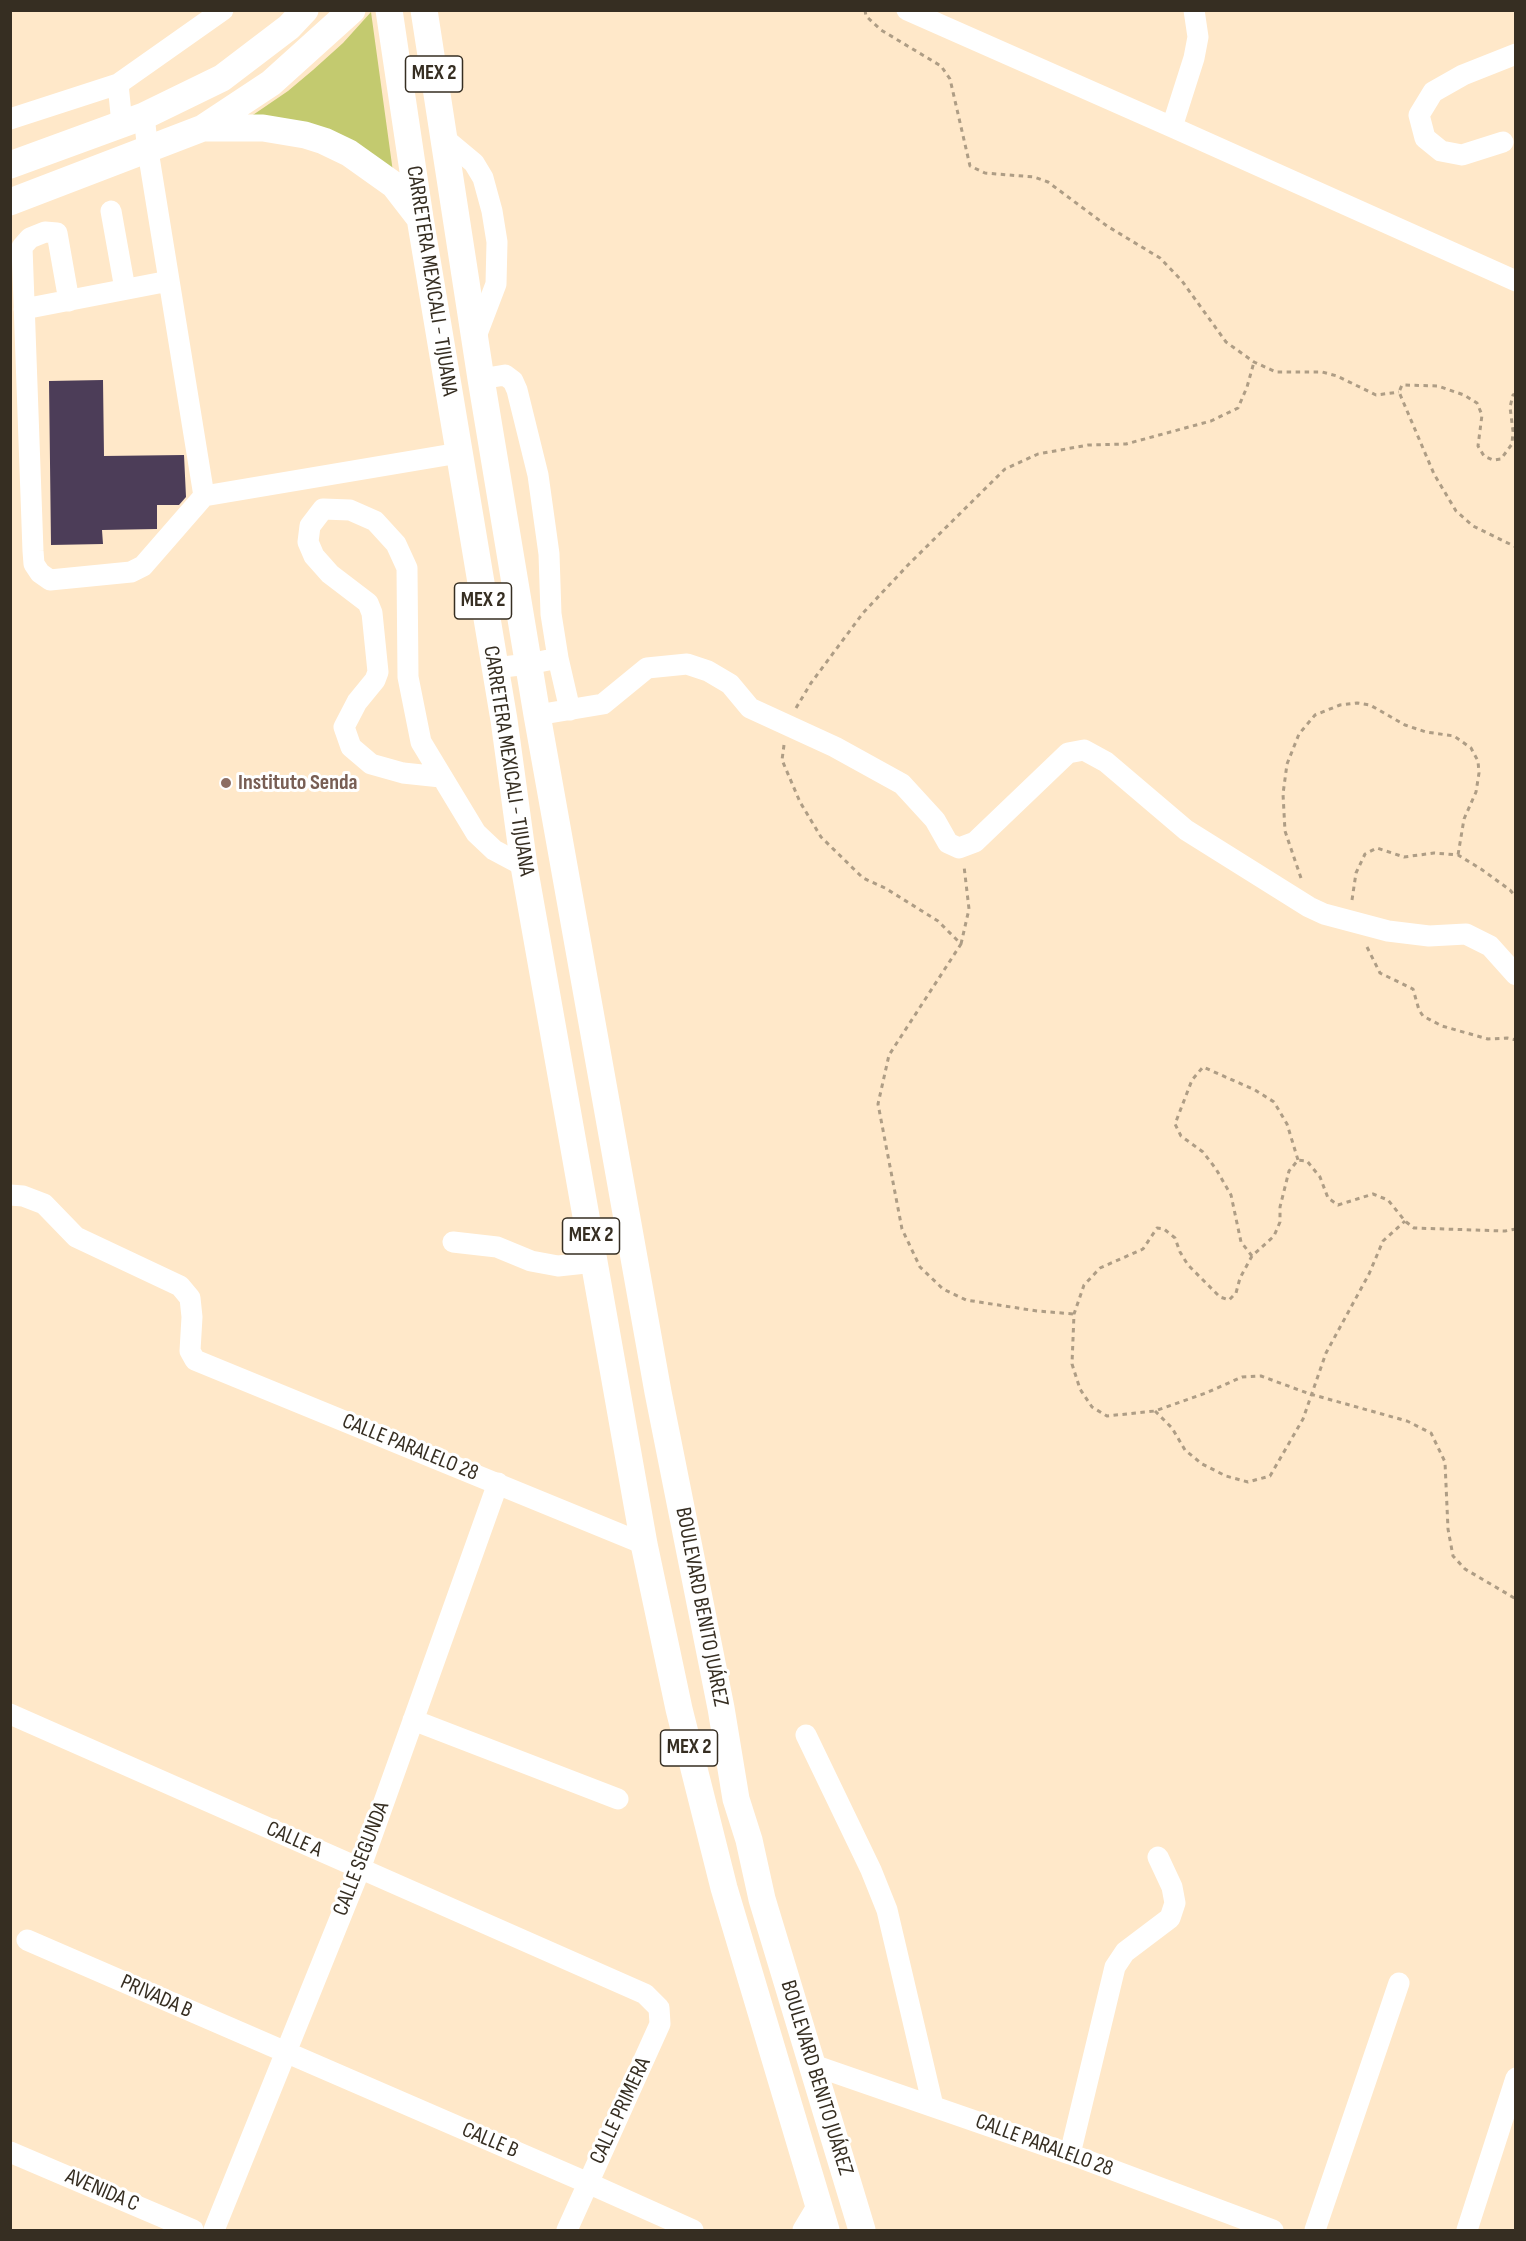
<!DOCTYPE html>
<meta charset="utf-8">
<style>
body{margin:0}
#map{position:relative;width:1526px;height:2241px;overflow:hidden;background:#ffe8c9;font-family:"Sofia Sans Condensed",sans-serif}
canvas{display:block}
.frame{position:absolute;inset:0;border:12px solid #362e22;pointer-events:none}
</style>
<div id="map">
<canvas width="1526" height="2241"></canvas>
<div class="frame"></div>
</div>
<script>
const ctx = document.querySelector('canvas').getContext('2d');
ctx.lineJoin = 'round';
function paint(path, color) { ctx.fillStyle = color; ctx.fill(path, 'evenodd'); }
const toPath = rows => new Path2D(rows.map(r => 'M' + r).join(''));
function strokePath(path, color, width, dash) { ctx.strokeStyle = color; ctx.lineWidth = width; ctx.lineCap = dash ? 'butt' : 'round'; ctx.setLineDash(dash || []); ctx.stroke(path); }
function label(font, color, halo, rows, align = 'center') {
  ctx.font = font + ' "Sofia Sans Condensed",sans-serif'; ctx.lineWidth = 6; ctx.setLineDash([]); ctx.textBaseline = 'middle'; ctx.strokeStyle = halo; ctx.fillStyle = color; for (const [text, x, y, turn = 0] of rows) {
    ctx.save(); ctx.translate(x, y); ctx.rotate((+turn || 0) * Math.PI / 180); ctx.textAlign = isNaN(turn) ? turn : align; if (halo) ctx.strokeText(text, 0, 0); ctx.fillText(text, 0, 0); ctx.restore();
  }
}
const green = toPath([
 [371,12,393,172,247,119,288,91,313,70,343,43]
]);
const building = toPath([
 [103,380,104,456,184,455,186,497,179,505,157,505,157,529,102,530,103,544,51,545,49,381]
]);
const path = toPath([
 [865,10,866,16,881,30,941,66,950,79,970,166,985,173,1034,177,1048,182,1107,226,1160,258,1182,281,1226,342,1254,362,1276,372,1322,372,1337,376,1376,395,1399,392],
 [1516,394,1513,395,1510,407,1513,431,1512,444,1501,459,1493,460,1484,456,1478,446,1482,415,1477,403,1464,395,1438,386,1402,385,1399,392,1434,474,1456,511,1473,526,1516,547],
 [796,708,811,683,863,613,908,565,1005,469,1038,454,1088,445,1126,444,1211,421,1238,408,1247,387,1254,362],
 [784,745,782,760,800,802,821,837,863,878,885,888,938,921,961,944,889,1055,878,1104,902,1229,920,1267,943,1289,966,1300,1037,1311,1074,1314],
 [1301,878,1285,831,1283,794,1287,764,1299,734,1315,715,1340,705,1357,703,1370,705,1405,725,1426,732,1454,736,1471,748,1478,761,1479,773,1476,792,1464,819,1458,855],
 [1352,900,1356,873,1365,854,1377,848,1404,857,1434,853,1458,855,1481,869,1510,890,1516,897],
 [961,944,969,909,964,866],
 [1367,947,1380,973,1413,989,1419,1010,1423,1016,1442,1026,1488,1039,1507,1038,1516,1040],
 [1516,1229,1505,1231,1414,1228,1405,1221,1388,1200,1373,1194,1338,1205,1328,1198,1320,1177,1307,1161,1298,1160,1289,1171,1280,1207,1280,1222,1274,1236,1252,1256,1240,1278,1236,1293,1229,1300,1220,1297,1188,1265,1180,1252,1175,1238,1164,1229,1157,1228,1143,1249,1100,1268,1084,1285,1074,1314,1072,1364,1080,1389,1092,1407,1107,1416,1155,1411,1206,1393,1242,1377,1261,1376,1310,1394,1407,1421,1431,1433,1445,1462,1448,1529,1453,1556,1465,1569,1516,1599],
 [1252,1256,1241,1242,1231,1195,1216,1169,1203,1152,1181,1136,1175,1124,1192,1080,1203,1067,1255,1090,1274,1102,1287,1124,1298,1160],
 [1155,1411,1172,1428,1185,1450,1202,1464,1226,1476,1248,1482,1270,1476,1303,1419,1326,1353,1369,1274,1383,1241,1405,1221]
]);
const minor = toPath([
 [907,10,1172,127,1516,281],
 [144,116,148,151,204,496,459,453],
 [10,119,118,84],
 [122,124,118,84,223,10],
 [1172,127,1194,58,1198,37,1194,10],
 [444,138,474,163,483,178,492,211,497,242,496,284,475,339],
 [1503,142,1462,155,1441,151,1425,138,1419,115,1433,92,1463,75,1516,54],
 [111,211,125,289],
 [69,301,57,233,45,232,30,238,22,247,33,551,34,564,40,573,50,580,131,572,143,566,204,496],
 [24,309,169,281],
 [481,379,505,375,513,381,517,390,538,475,549,554,551,614,558,658],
 [494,668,529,664,558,658,570,710],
 [537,715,603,704,647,668,687,664,708,671,730,684,750,708,835,747,902,784,935,820,948,843,959,848,975,842,1068,753,1084,750,1106,762,1186,830,1309,907,1324,914,1388,931,1429,936,1466,934,1490,946,1516,975],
 [441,777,403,773,371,764,351,747,344,727,357,702,375,680,378,672,372,613,368,603,330,574,314,556,308,542,310,526,323,509,350,510,375,521,396,544,407,568,408,677,421,742,476,833,494,850,524,866],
 [10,1195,23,1196,44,1204,76,1237,180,1286,190,1298,192,1317,190,1351,195,1360,644,1544],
 [453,1242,497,1247,531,1261,558,1266,595,1262],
 [10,1714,645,1994,659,2008,660,2024,567,2230],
 [413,1720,618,1799],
 [806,1735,871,1870,887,1910,933,2106],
 [27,1940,588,2183,693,2230],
 [813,2065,1070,2154,1273,2230],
 [10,2152,193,2230],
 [1070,2154,1115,1967,1125,1952,1170,1918,1175,1903,1172,1887,1158,1857],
 [214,2230,360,1869,498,1483],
 [803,2230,818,2205],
 [1315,2230,1399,1983],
 [1467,2230,1516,2078]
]);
const major = toPath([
 [389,10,420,218,504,720,524,866,644,1544,679,1709,724,1888,826,2230],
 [424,10,481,379,537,715,658,1392,721,1708,736,1799,749,1840,762,1899,862,2230],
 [204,128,263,128,305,135,324,141,349,153,394,185,418,216],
 [10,165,144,116,222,78,289,27,305,10],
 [10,202,203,128,271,83,352,10]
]);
const markers = [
 [226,783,6,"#8d6e63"]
];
const shields = [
 [434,74,57],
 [483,601,57],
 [591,1236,57],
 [689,1748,57]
];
const shieldNames = [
 ["MEX 2",434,74],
 ["MEX 2",483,601],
 ["MEX 2",591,1236],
 ["MEX 2",689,1748]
];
const streetNames = [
 ["CARRETERA MEXICALI - TIJUANA",431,281,81],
 ["CARRETERA MEXICALI - TIJUANA",508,761,81],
 ["CALLE PARALELO 28",410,1448,22],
 ["BOULEVARD BENITO JUÁREZ",701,1607,79],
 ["CALLE A",294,1840,24],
 ["CALLE SEGUNDA",362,1859,-69],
 ["PRIVADA B",156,1997,24],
 ["BOULEVARD BENITO JUÁREZ",816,2078,73],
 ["CALLE PRIMERA",621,2111,-65],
 ["CALLE B",490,2141,23],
 ["CALLE PARALELO 28",1044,2146,20],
 ["AVENIDA C",102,2191,23]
];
const educationNames = [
 ["Instituto Senda",238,783]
];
paint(green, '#c3ca6f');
paint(building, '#4c3d58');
strokePath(path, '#ae9d85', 3, [4.5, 4.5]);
strokePath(minor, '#fff', 21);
strokePath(major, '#fff', 27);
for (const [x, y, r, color] of markers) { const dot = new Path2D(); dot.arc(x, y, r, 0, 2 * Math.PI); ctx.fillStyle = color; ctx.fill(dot); strokePath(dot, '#fff', 2); }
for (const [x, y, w] of shields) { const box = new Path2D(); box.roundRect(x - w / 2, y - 18, w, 36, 4.5); ctx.fillStyle = '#fff'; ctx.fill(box); strokePath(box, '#362e22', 1.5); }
label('bold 21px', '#362e22', null, shieldNames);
label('22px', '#362e22', '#fff', streetNames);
label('bold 22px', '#785e54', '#fff', educationNames, 'left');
</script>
